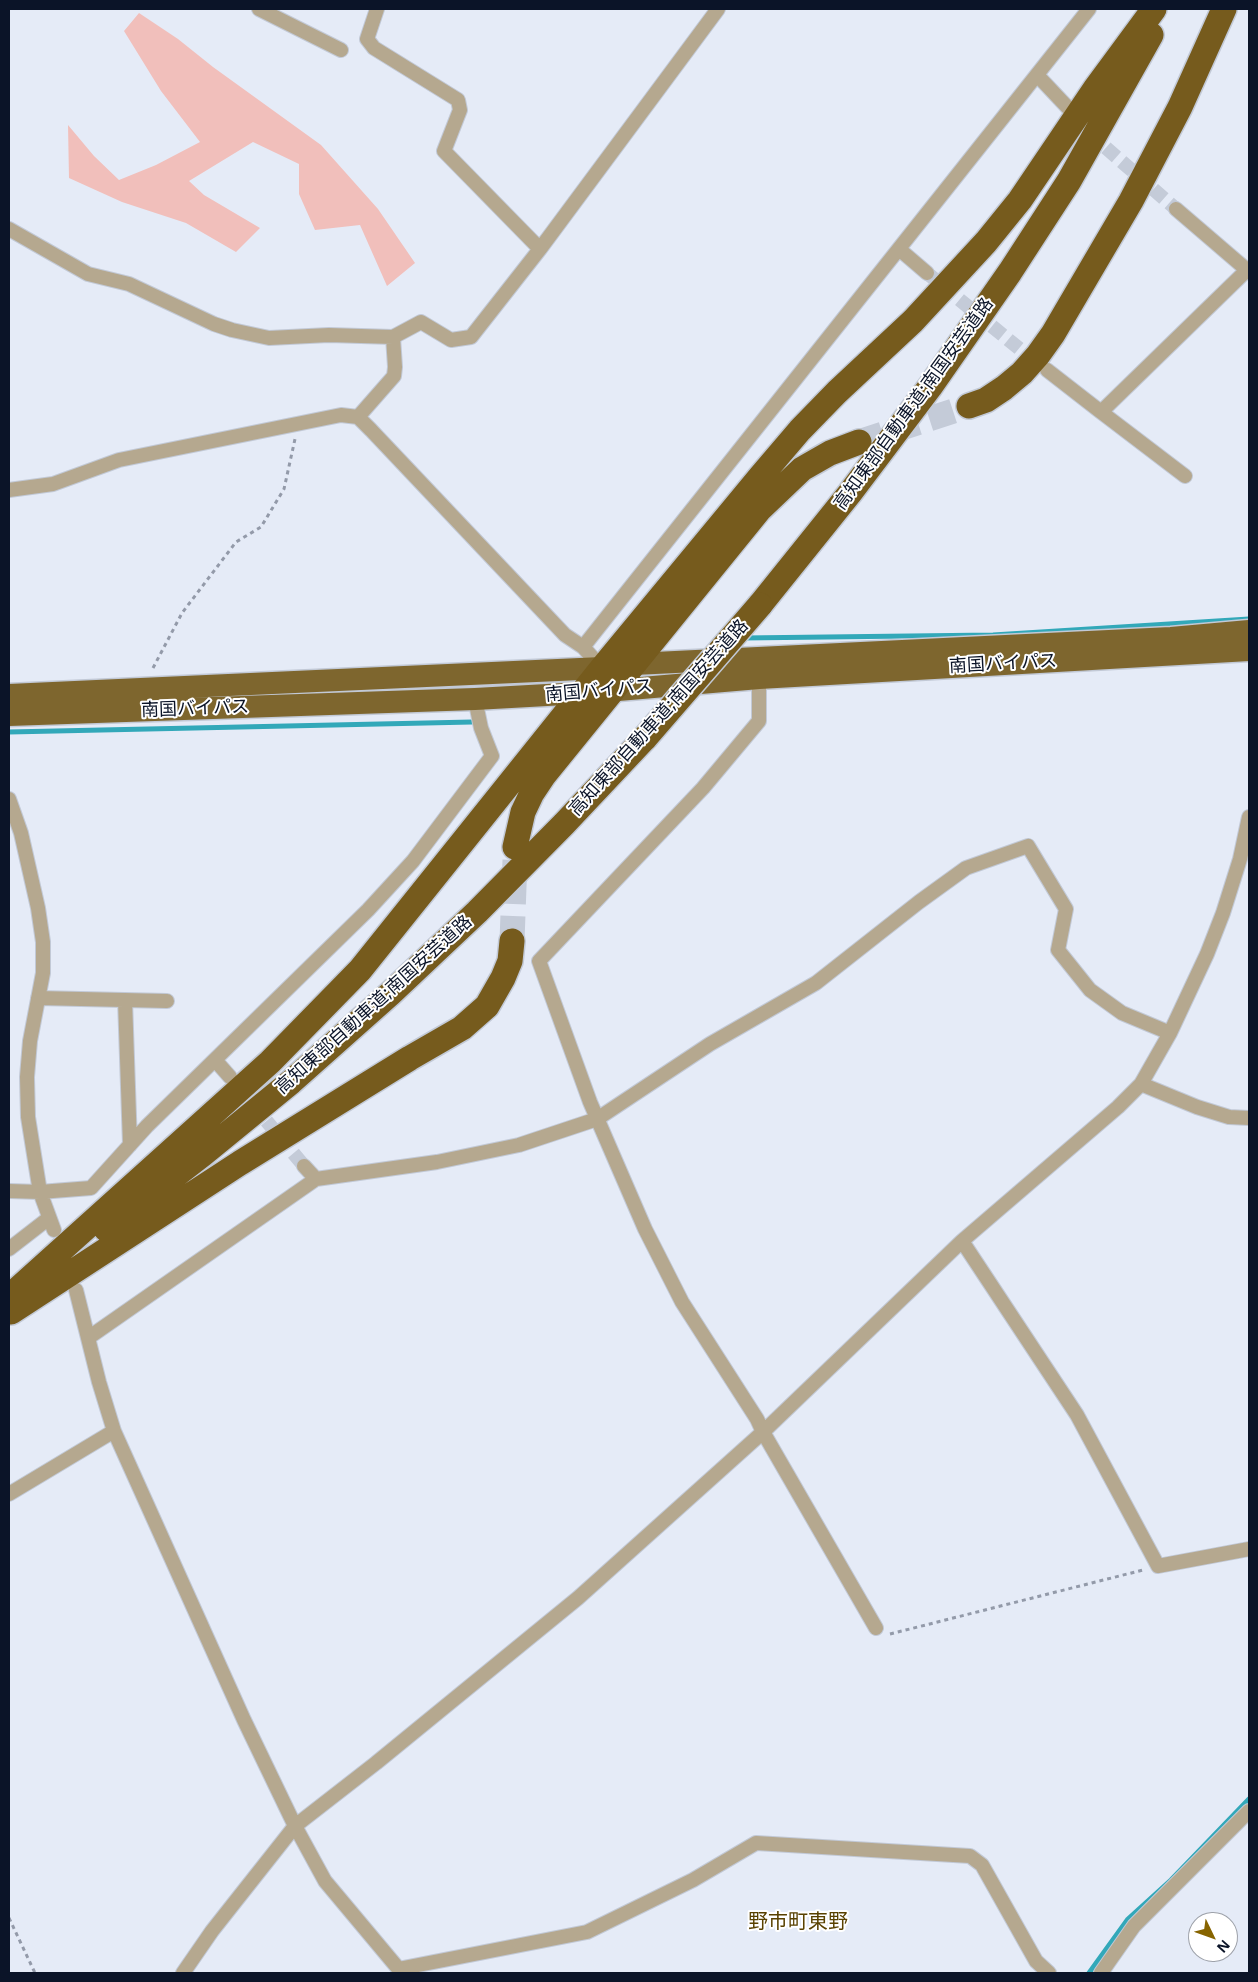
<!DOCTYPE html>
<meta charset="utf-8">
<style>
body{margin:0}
#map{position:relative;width:1258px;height:1982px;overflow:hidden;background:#e5ebf7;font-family:"Noto Sans",sans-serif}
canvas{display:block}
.frame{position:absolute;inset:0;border:10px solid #0b1428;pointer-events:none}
.north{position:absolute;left:1188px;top:1912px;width:50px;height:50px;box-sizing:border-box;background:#fff;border:1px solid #9da1a9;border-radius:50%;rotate:132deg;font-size:14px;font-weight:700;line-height:20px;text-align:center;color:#0b1428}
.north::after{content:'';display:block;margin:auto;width:18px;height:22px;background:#876400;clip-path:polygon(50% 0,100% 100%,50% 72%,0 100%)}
</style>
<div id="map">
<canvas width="1258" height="1982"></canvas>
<div class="frame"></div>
<div class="north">N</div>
</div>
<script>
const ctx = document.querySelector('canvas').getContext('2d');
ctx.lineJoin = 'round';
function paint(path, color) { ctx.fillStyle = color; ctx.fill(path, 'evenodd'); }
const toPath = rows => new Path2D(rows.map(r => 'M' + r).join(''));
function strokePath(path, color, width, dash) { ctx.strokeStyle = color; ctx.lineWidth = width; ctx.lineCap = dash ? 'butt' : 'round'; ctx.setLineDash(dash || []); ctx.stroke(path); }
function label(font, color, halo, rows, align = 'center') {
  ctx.font = font + ' "Noto Sans","Noto Sans JP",sans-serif'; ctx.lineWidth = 4; ctx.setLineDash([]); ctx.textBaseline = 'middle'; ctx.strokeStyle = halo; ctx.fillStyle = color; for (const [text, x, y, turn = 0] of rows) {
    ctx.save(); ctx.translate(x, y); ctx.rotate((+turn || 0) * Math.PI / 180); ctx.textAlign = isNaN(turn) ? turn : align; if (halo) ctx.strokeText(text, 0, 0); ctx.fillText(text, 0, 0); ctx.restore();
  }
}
const green = toPath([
 [139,13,178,39,213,67,321,145,378,209,415,263,387,286,360,225,315,230,299,194,299,164,253,142,189,181,204,195,260,228,236,252,186,223,122,202,69,178,68,125,94,156,119,180,156,165,200,142,161,91,124,31]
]);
const stream = toPath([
 [743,638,993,635,1249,619],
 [9,732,472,722],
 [1089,1973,1128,1919,1171,1880,1249,1799]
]);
const minorTunnel = toPath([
 [1091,133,1105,147,1176,209],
 [927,273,1038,364],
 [253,1105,304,1166]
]);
const motorwayTunnel = toPath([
 [859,442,969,406],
 [512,941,515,860]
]);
const path = toPath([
 [153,668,182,613,236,542,261,527,284,489,295,439],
 [890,1634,1143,1570],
 [9,1918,35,1973]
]);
const minor = toPath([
 [259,9,341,50],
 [377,9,367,39,374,48,458,100,460,110,444,151,540,249],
 [1037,75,1071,111],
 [1176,209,1247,270],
 [9,229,88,274,129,284,214,324,232,330,269,338,329,335,393,337,421,322,451,340,471,337,540,249,718,9],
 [899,249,927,273],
 [393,337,395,367,394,376,358,417,371,430,565,635,583,647],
 [1047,370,1101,412,1247,270,1249,272],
 [1101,412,1185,476],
 [9,490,53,484,119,460,341,415,358,417],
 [602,668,583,647,1089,9],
 [759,678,759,721,703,788,539,961,590,1102,645,1229,682,1302,757,1419,763,1432,876,1628],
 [9,799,21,833,38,908,43,942,43,973,30,1041,27,1077,28,1117,40,1192,54,1230],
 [38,998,167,1001],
 [125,1000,130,1145],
 [215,1060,230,1077],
 [1141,1084,1197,1107,1229,1117,1249,1118],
 [304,1166,316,1179],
 [9,1191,40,1192,91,1188,147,1126,368,910,413,861,492,756,481,728,475,699],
 [962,1241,1077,1415,1158,1566,1249,1549],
 [9,1249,49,1218],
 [76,1290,99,1382,114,1431,244,1720,295,1826,325,1881,402,1973],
 [88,1338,316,1179,437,1162,519,1145,597,1119,710,1044,816,983,919,902,966,868,1028,846,1066,909,1058,950,1090,990,1122,1013,1170,1033],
 [9,1494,114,1431],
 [398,1969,587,1932,693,1880,756,1843,970,1856,982,1865,1036,1961,1049,1973],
 [183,1973,212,1931,295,1826,376,1763,578,1598,763,1432,962,1241,1118,1107,1141,1084,1170,1033,1207,954,1223,913,1240,859,1249,817],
 [1101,1973,1134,1926,1249,1811]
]);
const trunk = toPath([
 [9,695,602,668,634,664,1171,638,1249,631],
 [9,715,475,699,583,693,759,678,1249,650]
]);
const motorway = toPath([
 [969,406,986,400,1004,388,1022,373,1038,355,1053,334,1131,201,1180,107,1224,9],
 [760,605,850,493,930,387,1010,272,1069,181,1151,35],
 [515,847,523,812,532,793,544,775,759,510,802,469,830,453,859,442],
 [106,1229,203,1154,291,1082,390,994,477,912,564,824,645,738],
 [9,1297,270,1062,360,970,602,668,760,477,800,430,837,392,913,321,986,242,1020,200,1095,89,1154,9],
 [11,1312,240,1163,410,1058,462,1028,487,1006,503,978,510,961,512,941]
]);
const motorwayBridge = toPath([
 [645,738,760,605]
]);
const streetNames = [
 ["高知東部自動車道;南国安芸道路",914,404,-54],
 ["南国バイパス",1003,664,-3],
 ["南国バイパス",599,691,-5],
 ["南国バイパス",195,709,-2],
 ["高知東部自動車道;南国安芸道路",659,718,-48],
 ["高知東部自動車道;南国安芸道路",374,1005,-42]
];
const quarterNames = [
 ["野市町東野",798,1922]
];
paint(green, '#f1bfbb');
strokePath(stream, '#32a8b9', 5);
strokePath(minorTunnel, '#c4cbd8', 14, [14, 7]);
strokePath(motorwayTunnel, '#c4cbd8', 25, [25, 12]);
strokePath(minor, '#c2c9d6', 16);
strokePath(trunk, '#c2c9d6', 25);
strokePath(motorway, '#c2c9d6', 28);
strokePath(path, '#939aa9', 3, [4, 4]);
strokePath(minor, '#b5a88f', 14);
strokePath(trunk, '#7e662e', 22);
strokePath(motorway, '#765b1d', 25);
strokePath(motorwayBridge, '#c2c9d6', 28, []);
strokePath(motorwayBridge, '#765b1d', 25);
label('18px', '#0b1428', '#fff', streetNames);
label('20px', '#594100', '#fff', quarterNames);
</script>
